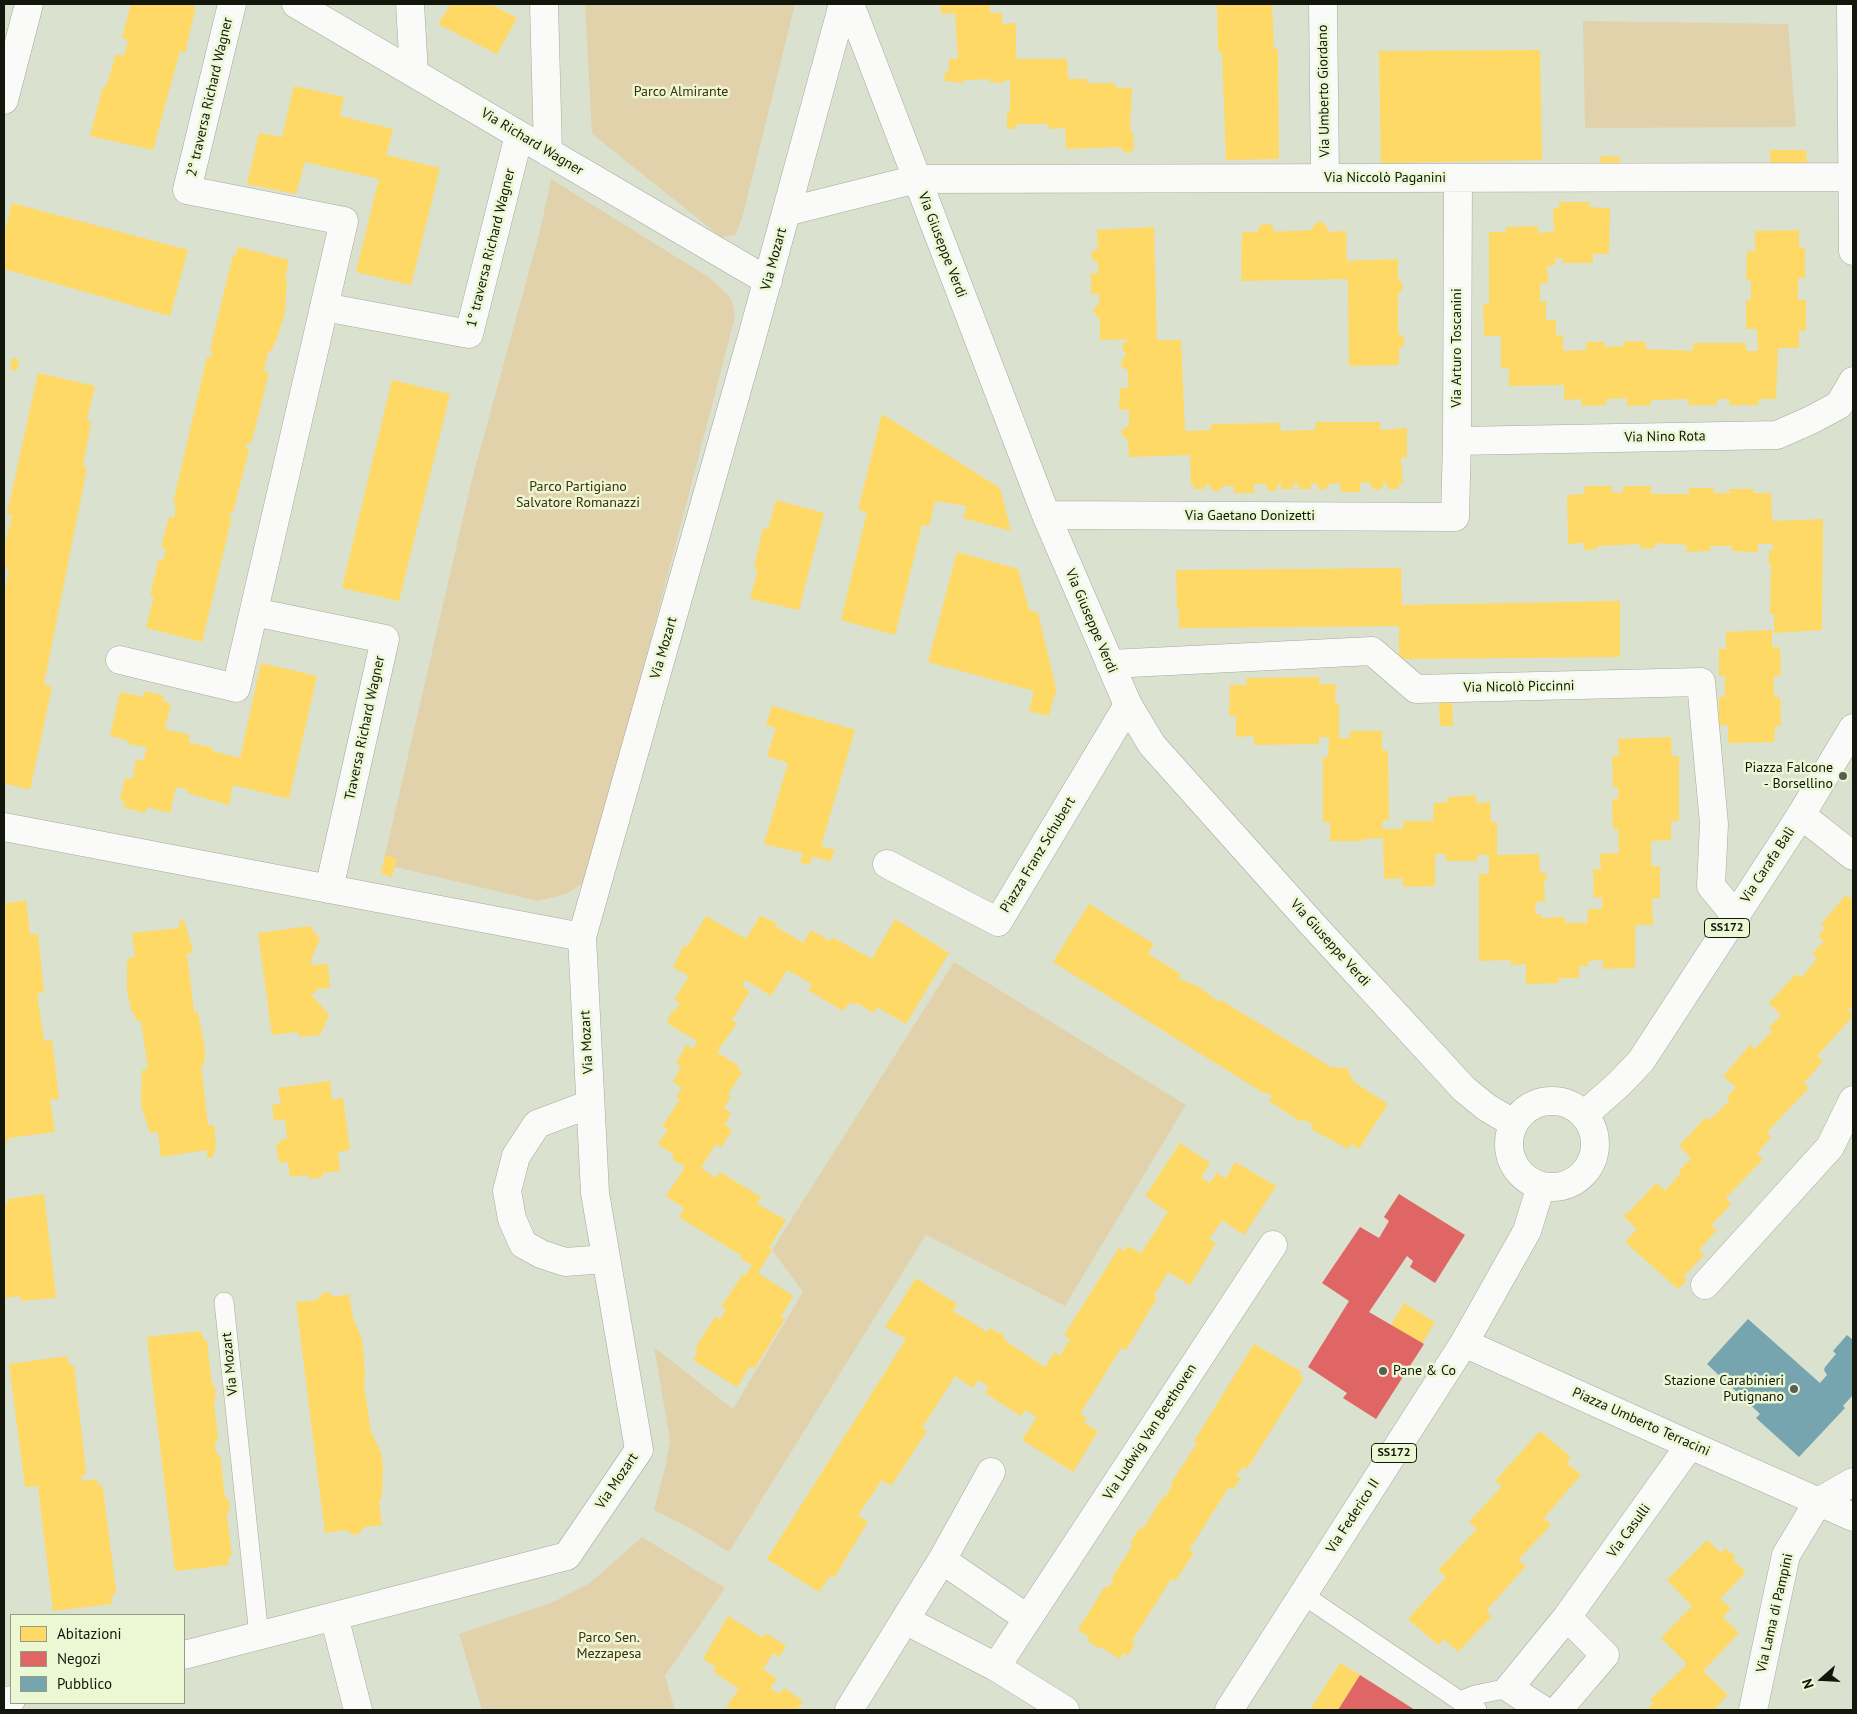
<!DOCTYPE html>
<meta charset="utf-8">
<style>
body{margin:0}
#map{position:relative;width:1857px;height:1714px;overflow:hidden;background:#dbe1cf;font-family:"PT Sans",sans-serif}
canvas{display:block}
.frame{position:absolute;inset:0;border:5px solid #13170b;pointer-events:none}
.legend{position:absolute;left:10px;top:1614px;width:175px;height:90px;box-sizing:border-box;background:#ecf7d4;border:1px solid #959d84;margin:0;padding:6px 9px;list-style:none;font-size:15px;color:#13170b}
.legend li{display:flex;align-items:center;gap:10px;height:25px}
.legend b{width:25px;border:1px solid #959d84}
.north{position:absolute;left:1797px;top:1654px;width:50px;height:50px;-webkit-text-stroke:4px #ecf7d4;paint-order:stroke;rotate:251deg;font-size:14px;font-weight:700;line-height:20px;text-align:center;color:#13170b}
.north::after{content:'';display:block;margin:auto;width:18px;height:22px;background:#13170b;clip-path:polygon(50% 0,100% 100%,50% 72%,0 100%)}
</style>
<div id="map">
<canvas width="1857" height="1714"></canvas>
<div class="frame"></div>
<ul class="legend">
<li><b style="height:14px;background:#ffd966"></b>Abitazioni</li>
<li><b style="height:14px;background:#e06666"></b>Negozi</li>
<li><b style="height:14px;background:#76a5af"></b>Pubblico</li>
</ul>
<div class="north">N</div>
</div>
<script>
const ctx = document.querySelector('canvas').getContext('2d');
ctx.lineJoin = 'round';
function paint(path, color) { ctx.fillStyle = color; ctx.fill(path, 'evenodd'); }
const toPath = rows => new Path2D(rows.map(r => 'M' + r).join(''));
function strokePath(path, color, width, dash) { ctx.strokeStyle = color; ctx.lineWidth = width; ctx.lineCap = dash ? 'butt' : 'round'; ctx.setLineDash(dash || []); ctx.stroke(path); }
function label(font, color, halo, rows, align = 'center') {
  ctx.font = font + ' "PT Sans",sans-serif'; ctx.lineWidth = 5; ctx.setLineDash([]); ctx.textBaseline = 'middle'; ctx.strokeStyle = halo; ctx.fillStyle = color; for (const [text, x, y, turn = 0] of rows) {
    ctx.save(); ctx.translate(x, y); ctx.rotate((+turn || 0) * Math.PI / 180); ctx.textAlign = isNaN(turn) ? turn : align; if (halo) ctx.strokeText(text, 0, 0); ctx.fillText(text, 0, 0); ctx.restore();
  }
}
const green = toPath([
 [585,4,795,4,742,219,735,235,721,237,592,134],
 [1583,21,1788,24,1796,127,1585,128],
 [551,179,710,278,731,298,735,317,588,880,566,894,538,901,383,864,472,479,540,231],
 [954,962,1186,1105,1065,1306,926,1235,729,1552,688,1527,654,1510,665,1468,670,1441,654,1347,733,1409,803,1292,772,1250],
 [642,1537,725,1588,665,1676,675,1710,482,1710,459,1634,553,1602,590,1583]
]);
const homes = toPath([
 [131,4,193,4,195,10,185,53,180,51,153,150,90,136,103,86,106,87,116,54,124,56,128,40,122,38],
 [451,4,490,4,517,18,497,54,438,24],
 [941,4,990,4,990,13,1002,13,1002,24,1016,23,1016,59,1067,59,1068,79,1087,79,1087,83,1114,83,1117,88,1132,88,1130,129,1133,134,1134,146,1131,153,1124,152,1121,148,1117,147,1066,149,1065,128,1048,129,1048,124,1017,124,1015,129,1009,129,1007,127,1007,114,1010,109,1010,79,1005,80,1004,83,990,82,989,79,965,80,961,83,945,81,944,77,945,73,949,72,949,59,958,59,955,13,941,14],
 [1217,4,1272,4,1274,49,1278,49,1279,159,1226,160,1222,52,1218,52],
 [1540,50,1542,160,1381,163,1379,51],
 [294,86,344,97,340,116,393,129,386,155,440,168,411,285,356,272,379,179,305,162,296,194,247,184,259,133,282,137],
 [1770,150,1806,150,1807,163,1770,164],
 [1601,156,1620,157,1620,166,1600,167],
 [1559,202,1590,202,1589,207,1610,208,1609,254,1593,254,1593,263,1563,263,1562,258,1555,259,1555,265,1547,266,1548,283,1540,283,1540,302,1546,301,1546,320,1556,320,1556,335,1563,335,1563,351,1586,350,1586,342,1604,342,1604,347,1624,346,1625,341,1646,342,1646,349,1693,351,1693,343,1746,343,1746,351,1758,351,1757,329,1746,329,1746,300,1751,300,1751,280,1746,280,1747,251,1755,251,1755,231,1799,230,1799,247,1805,248,1805,278,1798,278,1798,300,1806,300,1806,331,1799,330,1799,348,1778,348,1776,399,1759,399,1758,405,1730,405,1729,399,1717,399,1717,405,1688,405,1689,399,1651,400,1651,405,1627,406,1627,398,1606,399,1606,405,1581,406,1582,399,1564,400,1564,385,1509,386,1509,368,1501,369,1501,336,1484,336,1483,304,1489,304,1489,232,1506,232,1506,227,1538,226,1538,233,1554,232,1553,208,1559,208],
 [12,203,188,250,170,316,4,269,4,235],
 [1320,221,1326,225,1328,232,1346,231,1347,261,1398,259,1398,279,1402,283,1403,288,1398,294,1398,333,1405,339,1403,346,1399,348,1399,365,1349,366,1348,279,1241,281,1242,232,1257,232,1261,225,1268,223,1273,227,1274,232,1311,230,1314,225],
 [1154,227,1157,340,1181,340,1185,431,1211,430,1211,424,1280,423,1281,431,1315,430,1316,422,1380,422,1380,430,1407,428,1407,457,1401,458,1403,483,1399,483,1399,489,1387,489,1387,482,1384,482,1383,487,1380,489,1376,490,1371,487,1370,482,1360,483,1360,492,1341,492,1340,483,1329,484,1328,487,1323,490,1319,489,1316,483,1311,484,1311,489,1298,489,1298,483,1293,483,1294,489,1281,489,1281,483,1279,483,1277,489,1271,491,1267,490,1266,484,1254,484,1254,493,1234,493,1234,486,1223,486,1221,489,1217,492,1211,489,1209,484,1205,485,1205,489,1194,489,1193,484,1191,485,1190,455,1129,457,1128,440,1122,435,1121,432,1122,430,1129,425,1129,410,1119,409,1120,388,1128,388,1128,371,1122,367,1121,363,1123,358,1126,357,1125,352,1123,352,1123,342,1127,342,1127,339,1100,340,1100,318,1097,317,1094,312,1094,308,1099,304,1099,294,1091,294,1091,273,1098,274,1098,262,1093,260,1091,255,1092,252,1098,248,1097,230],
 [238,247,289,260,285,280,287,281,285,313,276,341,270,352,268,352,264,371,269,373,251,444,247,443,246,448,249,450,233,513,230,512,229,517,232,517,202,642,146,628,154,596,150,595,159,559,163,561,166,548,161,547,169,517,174,518,176,504,173,503,207,357,211,357,212,351,210,350,233,255,236,256],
 [12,358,19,359,17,371,10,369],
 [38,373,95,386,87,420,91,422,83,466,87,468,44,684,52,687,30,790,4,783,4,599,9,568,4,567,4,548,12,515,7,514],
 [392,380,450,394,399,601,342,588],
 [882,414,1000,488,1011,531,963,518,967,506,935,501,929,526,922,525,895,635,841,620,867,512,858,510],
 [1585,486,1612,486,1611,492,1623,493,1623,486,1651,486,1651,494,1689,494,1689,488,1714,488,1713,493,1730,493,1729,489,1754,489,1753,493,1771,493,1772,521,1823,519,1822,630,1774,633,1774,614,1770,614,1771,566,1769,565,1769,550,1774,550,1772,544,1758,544,1758,552,1732,551,1732,546,1710,546,1710,551,1686,552,1687,545,1655,543,1655,548,1641,549,1640,544,1598,546,1597,549,1584,550,1584,543,1568,544,1567,495,1584,494],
 [776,500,824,513,799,610,750,599,758,570,754,568,763,528,768,529],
 [957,552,1018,569,1029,610,1038,613,1057,693,1054,696,1049,716,1029,711,1034,691,928,662],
 [1401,568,1402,605,1620,601,1620,657,1399,659,1399,626,1179,628,1179,609,1177,609,1176,570],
 [1772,630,1772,647,1780,647,1781,675,1774,676,1774,697,1780,697,1781,726,1775,726,1774,742,1728,743,1728,725,1719,725,1719,697,1725,697,1725,676,1719,676,1719,649,1726,649,1726,632],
 [261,663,317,676,289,799,233,785,229,805,187,793,189,790,176,787,170,813,147,807,145,813,123,807,125,802,120,800,125,778,133,779,136,759,143,761,147,747,128,744,127,740,110,736,120,692,143,697,145,691,164,696,163,701,171,704,165,729,190,735,188,742,213,748,212,751,240,758],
 [1319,677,1319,684,1336,684,1335,703,1339,703,1339,738,1350,738,1350,731,1382,731,1382,750,1388,751,1389,820,1383,820,1382,829,1403,829,1403,821,1433,821,1434,803,1448,802,1448,797,1475,795,1476,803,1490,802,1491,822,1497,822,1497,855,1539,854,1540,873,1546,873,1547,880,1544,880,1545,901,1536,902,1535,914,1541,914,1541,918,1565,917,1565,923,1587,923,1588,909,1602,909,1602,897,1594,898,1593,869,1601,869,1600,854,1619,853,1618,829,1613,829,1612,799,1618,799,1618,787,1613,787,1612,756,1619,756,1618,739,1671,737,1672,756,1679,756,1679,821,1671,821,1671,840,1651,841,1651,866,1660,866,1660,898,1652,898,1653,925,1635,925,1635,968,1603,969,1603,960,1588,961,1588,966,1579,966,1579,978,1559,978,1559,983,1526,984,1526,964,1511,965,1511,960,1479,961,1479,874,1489,874,1489,855,1477,855,1477,861,1446,861,1446,854,1435,854,1435,886,1403,887,1403,878,1384,879,1383,838,1363,839,1363,841,1330,841,1330,822,1323,822,1323,757,1328,757,1329,737,1319,737,1319,744,1254,745,1254,736,1236,737,1236,716,1229,716,1230,685,1247,685,1246,678],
 [1452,700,1453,726,1440,726,1439,701],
 [772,706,855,730,821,846,835,850,830,862,813,856,809,865,800,862,803,853,764,844,788,763,767,756,776,728,766,725],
 [385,855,397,859,392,877,381,873],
 [1846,895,1851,899,1853,897,1853,1005,1848,1011,1853,1016,1817,1056,1823,1061,1804,1083,1809,1088,1767,1132,1771,1137,1757,1154,1763,1159,1726,1198,1731,1204,1711,1226,1717,1230,1699,1250,1705,1254,1683,1277,1687,1280,1678,1289,1625,1242,1637,1229,1623,1216,1627,1212,1628,1213,1656,1183,1665,1191,1681,1173,1679,1171,1691,1158,1679,1146,1706,1117,1710,1120,1730,1100,1727,1097,1736,1087,1723,1076,1750,1045,1755,1049,1772,1031,1769,1028,1781,1015,1769,1003,1796,974,1801,978,1817,959,1812,954,1824,941,1818,936,1825,928,1821,924],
 [26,900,30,934,38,934,44,993,37,993,44,1041,52,1040,59,1099,50,1100,55,1132,8,1138,7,1143,4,1144,4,904],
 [1089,904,1154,944,1148,954,1181,974,1178,978,1201,988,1218,1002,1219,999,1331,1067,1347,1068,1354,1082,1388,1104,1359,1149,1352,1144,1348,1149,1311,1129,1313,1125,1303,1119,1301,1122,1269,1101,1272,1096,1266,1092,1265,1094,1053,962],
 [706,916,746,939,760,916,777,923,775,926,803,943,811,930,830,941,832,937,872,959,895,919,949,953,906,1024,877,1007,874,1013,857,1003,856,1005,850,1002,843,1011,808,990,812,984,787,970,771,996,746,980,742,985,750,991,732,1020,737,1023,717,1052,739,1066,737,1069,742,1072,728,1094,731,1096,724,1108,731,1113,725,1125,732,1130,721,1148,716,1144,701,1168,716,1178,720,1172,761,1197,757,1204,786,1220,769,1248,772,1250,758,1273,793,1296,781,1317,785,1319,754,1369,750,1366,737,1387,693,1360,698,1352,695,1349,715,1317,720,1319,726,1310,721,1307,743,1274,745,1276,752,1265,741,1259,742,1256,679,1217,684,1208,666,1196,685,1167,672,1159,674,1155,658,1144,668,1130,662,1127,680,1099,676,1097,682,1088,673,1082,681,1066,676,1063,686,1045,693,1049,697,1041,667,1023,672,1010,675,1012,680,1003,674,1000,689,976,673,967,684,945,687,947],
 [184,920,192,947,193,953,187,953,194,1012,198,1012,205,1050,204,1065,201,1065,208,1125,214,1125,215,1134,216,1145,213,1157,208,1158,206,1150,161,1157,158,1132,150,1133,141,1105,142,1070,148,1069,141,1021,137,1021,131,1009,127,992,127,963,129,958,135,957,132,933,179,928,179,921],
 [310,926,320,939,310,962,312,962,312,965,328,964,330,988,316,989,316,993,310,993,329,1015,320,1035,301,1037,297,1032,272,1035,258,933],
 [330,1081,332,1100,343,1098,350,1150,338,1152,340,1171,322,1173,323,1177,309,1179,308,1175,290,1177,288,1162,279,1163,276,1144,280,1144,280,1140,287,1139,285,1119,274,1121,272,1105,281,1104,278,1088],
 [1180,1143,1210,1163,1201,1178,1210,1183,1217,1173,1225,1179,1235,1162,1276,1186,1244,1235,1222,1220,1209,1239,1216,1243,1190,1285,1168,1272,1154,1296,1157,1298,1126,1350,1121,1348,1080,1414,1087,1418,1084,1423,1098,1431,1073,1472,1022,1440,1037,1417,1025,1410,1021,1416,985,1393,989,1387,978,1380,973,1388,955,1376,922,1428,927,1431,891,1486,882,1480,858,1515,868,1522,834,1578,830,1576,819,1592,767,1559,906,1339,885,1327,916,1278,957,1304,953,1311,987,1332,990,1328,1005,1336,1003,1339,1045,1367,1055,1352,1060,1356,1070,1339,1064,1335,1119,1248,1124,1251,1128,1246,1141,1253,1168,1212,1145,1196],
 [44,1194,56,1298,20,1301,20,1296,4,1298,4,1204,8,1204,8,1199],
 [327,1292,334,1297,349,1294,353,1318,362,1339,365,1371,364,1385,371,1432,381,1452,383,1466,382,1495,379,1502,382,1525,364,1527,358,1534,354,1535,346,1530,325,1533,296,1302,317,1300,323,1293],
 [1404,1303,1435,1322,1422,1344,1391,1325],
 [201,1331,202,1337,207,1341,211,1379,216,1392,214,1403,218,1438,215,1444,216,1452,221,1459,224,1493,230,1504,227,1516,232,1555,228,1559,229,1565,175,1571,147,1337],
 [1254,1344,1302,1372,1299,1375,1304,1378,1247,1469,1243,1467,1236,1476,1241,1478,1233,1490,1229,1487,1189,1550,1194,1553,1175,1581,1171,1579,1132,1641,1135,1644,1128,1656,1124,1653,1120,1659,1101,1647,1100,1649,1087,1640,1089,1637,1078,1630,1105,1586,1108,1588,1114,1578,1112,1577,1133,1545,1130,1543,1140,1527,1143,1529,1164,1495,1166,1496,1172,1486,1170,1485,1197,1443,1194,1441],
 [67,1356,68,1363,74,1366,86,1471,86,1474,81,1476,82,1481,97,1479,97,1484,102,1486,103,1489,116,1590,115,1594,111,1597,112,1604,53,1611,38,1486,25,1487,9,1364],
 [1540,1431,1571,1457,1566,1462,1581,1475,1544,1518,1551,1525,1518,1560,1526,1566,1486,1611,1492,1616,1458,1652,1444,1639,1438,1645,1408,1619,1446,1577,1438,1570,1477,1529,1469,1522,1502,1486,1495,1481],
 [1707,1540,1721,1553,1725,1548,1736,1557,1733,1560,1746,1572,1720,1599,1731,1608,1723,1617,1739,1633,1703,1671,1728,1695,1714,1710,1647,1710,1653,1703,1650,1700,1687,1664,1661,1638,1692,1606,1667,1580],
 [728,1616,763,1638,766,1633,786,1646,779,1657,773,1653,763,1669,777,1679,770,1688,780,1694,784,1688,803,1701,797,1710,731,1710,726,1707,739,1689,713,1671,716,1667,703,1659],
 [1340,1663,1360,1675,1338,1710,1310,1710]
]);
const shops = toPath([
 [1399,1194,1465,1235,1435,1283,1410,1267,1413,1261,1407,1256,1369,1312,1424,1344,1376,1419,1343,1398,1347,1393,1308,1367,1349,1301,1322,1283,1360,1227,1379,1238,1389,1221,1384,1217],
 [1360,1675,1415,1710,1338,1710]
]);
const public = toPath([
 [1748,1319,1820,1383,1827,1375,1824,1370,1825,1367,1836,1354,1833,1351,1847,1335,1853,1340,1853,1397,1852,1396,1843,1406,1845,1408,1799,1457,1756,1418,1760,1414,1707,1364]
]);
const lane = toPath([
 [224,1302,259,1636],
 [1302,1594,1460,1701,1477,1710],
 [1460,1701,1475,1695,1509,1688]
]);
const street = toPath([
 [296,4,768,281],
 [410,4,414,73],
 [544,4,548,152],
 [850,4,1046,515,1128,705,1152,745,1313,925,1464,1089,1486,1107,1513,1123],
 [1323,4,1325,178],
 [1851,4,1853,251],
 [786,212,917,179,1853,177],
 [324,307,469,334,519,135],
 [1457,441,1777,435,1811,420,1839,405,1853,381],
 [1046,515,1455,517,1457,441,1458,178],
 [254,612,385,639,329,889],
 [120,660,236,688,344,221,187,190,232,4],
 [1110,664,1372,651,1416,689,1701,682,1714,824,1711,886,1735,915],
 [1801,815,1853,856],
 [4,827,582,937],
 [887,864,998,922,1128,705],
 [590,1104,537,1124,516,1156,507,1191,512,1219,523,1244,541,1254,565,1262,606,1259],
 [1705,1285,1830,1147,1853,1100],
 [1464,1343,1690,1445,1853,1517],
 [942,1560,1027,1618],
 [334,1616,358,1710],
 [905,1620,996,1667],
 [184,1655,567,1556,639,1450,595,1193,582,937,753,333,843,4],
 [4,1701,11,1700],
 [849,1710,942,1560,991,1472],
 [1065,1710,996,1667,1273,1245],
 [1543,1710,1509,1688,1567,1617,1690,1445],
 [1558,1710,1605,1655,1567,1617],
 [1753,1710,1786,1555,1818,1502,1853,1482]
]);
const secondary = toPath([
 [4,100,29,4]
]);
const primary = toPath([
 '1509 1144a43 43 0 1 1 86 0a43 43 0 1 1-86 0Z',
 [1584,1115,1619,1084,1641,1061,1801,815,1853,728],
 [1229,1710,1464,1343,1527,1231,1541,1186]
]);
const markers = [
 [1843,776,5,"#595e50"],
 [1383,1371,5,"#595e50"],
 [1794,1389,5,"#595e50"]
];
const shields = [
 [1727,928,45],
 [1394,1453,45]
];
const shieldNames = [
 ["SS172",1727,928],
 ["SS172",1394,1453]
];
const streetNames = [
 ["Via Umberto Giordano",1324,91,-91],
 ["2° traversa Richard Wagner",210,97,-77],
 ["Via Richard Wagner",532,142,31],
 ["Via Niccolò Paganini",1385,178],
 ["Via Giuseppe Verdi",942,245,69],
 ["1° traversa Richard Wagner",491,248,-76],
 ["Via Mozart",774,259,-75],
 ["Via Arturo Toscanini",1457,348,-90],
 ["Via Nino Rota",1665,437,-1],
 ["Via Gaetano Donizetti",1250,516],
 ["Via Giuseppe Verdi",1091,621,67],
 ["Via Mozart",664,648,-74],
 ["Via Nicolò Piccinni",1519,687,-1],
 ["Traversa Richard Wagner",365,728,-78],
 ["Piazza Franz Schubert",1038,855,-59],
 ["Via Carafa Balì",1768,865,-57],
 ["Via Giuseppe Verdi",1330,943,48],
 ["Via Mozart",587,1042,-93],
 ["Via Mozart",230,1364,-96],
 ["Piazza Umberto Terracini",1641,1422,24],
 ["Via Ludwig Van Beethoven",1150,1432,-57],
 ["Via Mozart",617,1481,-56],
 ["Via Federico II",1353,1516,-57],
 ["Via Casulli",1629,1531,-54],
 ["Via Lama di Pampini",1775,1613,-77]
];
const parkNames = [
 ["Parco Almirante",681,92],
 ["Parco Partigiano",578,487],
 ["Salvatore Romanazzi",578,503],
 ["Parco Sen.",609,1638],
 ["Mezzapesa",609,1654]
];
const poiNames = [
 ["Piazza Falcone",1833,768],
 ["- Borsellino",1833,784],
 ["Pane & Co",1393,1371,"left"],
 ["Stazione Carabinieri",1784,1381],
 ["Putignano",1784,1397]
];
paint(green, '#e2d2ac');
paint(homes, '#ffd966');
paint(shops, '#e06666');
paint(public, '#76a5af');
strokePath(lane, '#a5a99b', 20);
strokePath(street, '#a5a99b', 29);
strokePath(secondary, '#a5a99b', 29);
strokePath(primary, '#a5a99b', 29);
strokePath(lane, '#fafaf8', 19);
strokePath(street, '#fafaf8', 28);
strokePath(secondary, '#fafaf8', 28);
strokePath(primary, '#fafaf8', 28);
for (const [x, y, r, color] of markers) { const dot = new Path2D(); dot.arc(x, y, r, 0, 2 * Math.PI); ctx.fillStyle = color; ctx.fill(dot); strokePath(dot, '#ecf7d4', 2); }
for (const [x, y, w] of shields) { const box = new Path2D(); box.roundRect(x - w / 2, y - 9.5, w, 19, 4); ctx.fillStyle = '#ecf7d4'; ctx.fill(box); strokePath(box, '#13170b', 1); }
label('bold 12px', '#13170b', null, shieldNames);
label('14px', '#13170b', '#ecf7d4', streetNames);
label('14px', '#3f2d0d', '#ecf7d4', parkNames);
label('14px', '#13170b', '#ecf7d4', poiNames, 'right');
</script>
